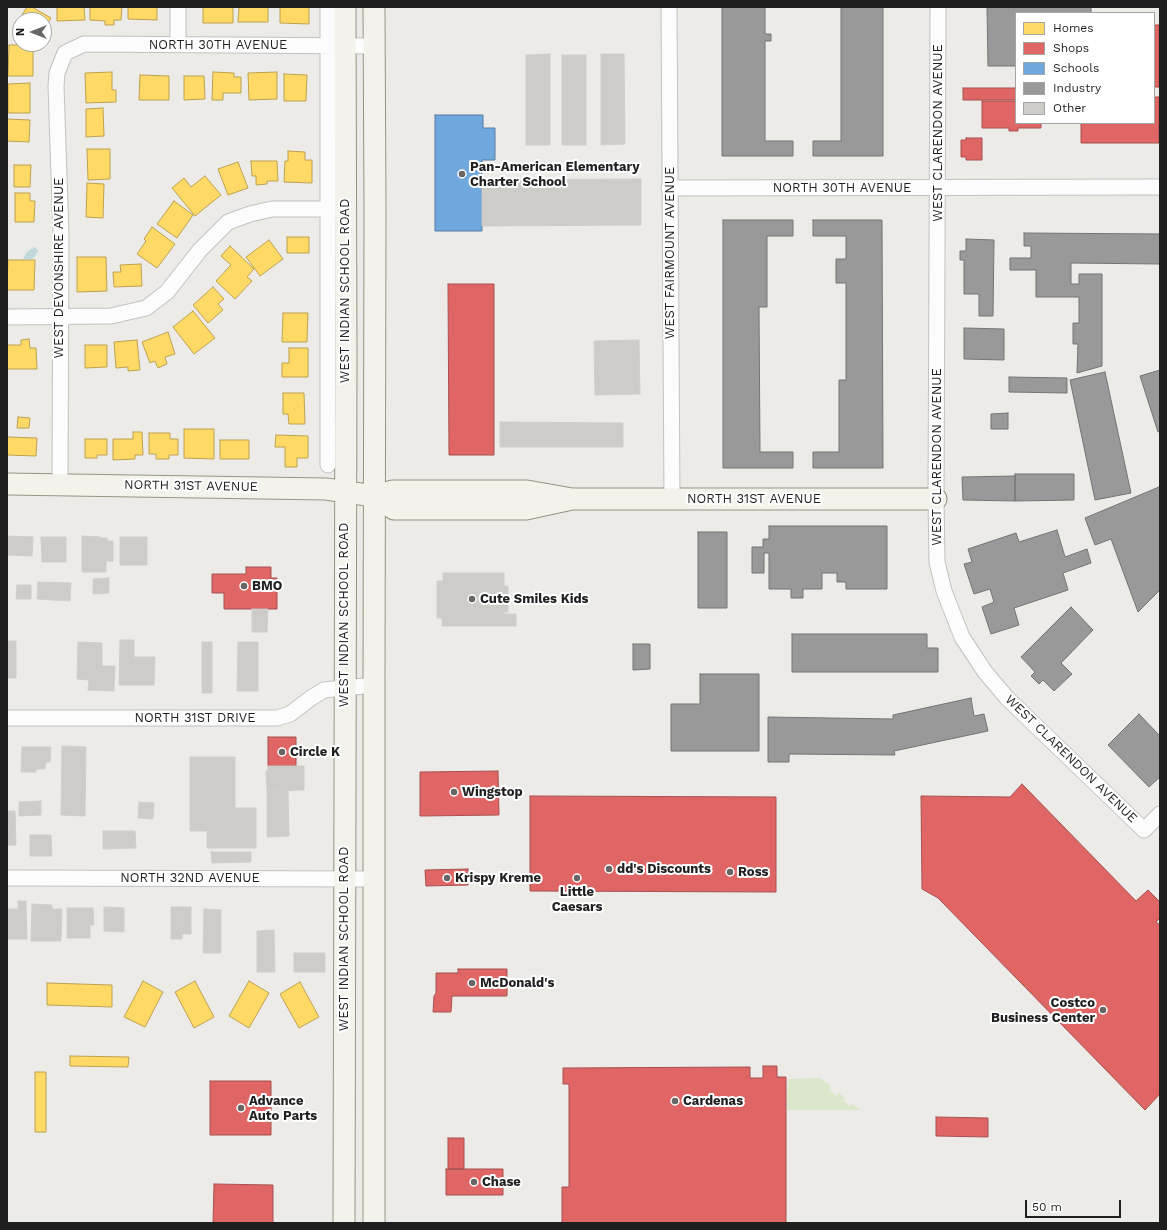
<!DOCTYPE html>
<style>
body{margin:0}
#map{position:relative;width:1167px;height:1230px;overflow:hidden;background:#edebe8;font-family:"Work Sans",sans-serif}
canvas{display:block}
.frame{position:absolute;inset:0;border:8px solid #1f1f1f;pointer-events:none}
.legend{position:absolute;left:1015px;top:12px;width:140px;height:112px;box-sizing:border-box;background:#fff;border:1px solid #a5a5a5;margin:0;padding:5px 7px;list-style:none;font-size:12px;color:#1f1f1f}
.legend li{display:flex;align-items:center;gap:8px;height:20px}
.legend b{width:20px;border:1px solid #a5a5a5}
.north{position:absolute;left:12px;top:12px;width:40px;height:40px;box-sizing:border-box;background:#fff;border:1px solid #a5a5a5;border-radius:50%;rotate:270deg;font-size:11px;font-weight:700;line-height:16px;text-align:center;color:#1f1f1f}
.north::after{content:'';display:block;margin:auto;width:14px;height:18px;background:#676665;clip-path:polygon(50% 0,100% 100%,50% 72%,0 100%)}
.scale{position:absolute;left:1025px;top:1200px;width:96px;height:18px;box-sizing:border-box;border:2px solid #1f1f1f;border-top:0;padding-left:5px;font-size:12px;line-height:14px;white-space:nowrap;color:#1f1f1f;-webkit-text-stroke:3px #fff;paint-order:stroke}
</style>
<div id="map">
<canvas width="1167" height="1230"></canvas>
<div class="frame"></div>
<ul class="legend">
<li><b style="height:11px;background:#ffd966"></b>Homes</li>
<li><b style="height:11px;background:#e06666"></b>Shops</li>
<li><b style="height:11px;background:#6fa8dc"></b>Schools</li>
<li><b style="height:11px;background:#999"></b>Industry</li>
<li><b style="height:11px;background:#ceccc9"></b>Other</li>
</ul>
<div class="north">N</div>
<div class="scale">50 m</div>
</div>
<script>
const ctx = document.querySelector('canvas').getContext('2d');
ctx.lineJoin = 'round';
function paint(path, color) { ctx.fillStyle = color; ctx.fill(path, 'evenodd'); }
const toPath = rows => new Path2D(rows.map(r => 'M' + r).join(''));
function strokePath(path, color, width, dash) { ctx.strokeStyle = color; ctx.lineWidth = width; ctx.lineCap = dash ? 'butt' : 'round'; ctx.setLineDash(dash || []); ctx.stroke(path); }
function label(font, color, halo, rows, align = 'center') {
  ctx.font = font + ' "Work Sans",sans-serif'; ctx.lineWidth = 4; ctx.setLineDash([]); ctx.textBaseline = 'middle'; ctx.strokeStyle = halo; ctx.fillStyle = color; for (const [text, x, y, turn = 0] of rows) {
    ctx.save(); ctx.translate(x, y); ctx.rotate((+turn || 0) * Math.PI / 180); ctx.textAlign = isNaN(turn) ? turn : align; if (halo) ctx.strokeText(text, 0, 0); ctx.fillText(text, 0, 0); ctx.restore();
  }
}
const grass = toPath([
 [820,1078,831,1086,829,1089,836,1096,839,1093,845,1098,843,1100,850,1106,852,1104,861,1110,787,1110,788,1079]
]);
const water = toPath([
 [34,247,37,249,38,251,35,256,32,259,23,259,27,252]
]);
const homes = toPath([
 [27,7,32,7,51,18,44,30,44,20,25,20,27,17,22,15,27,7],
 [57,7,84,7,85,20,57,21,57,7],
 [90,7,122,7,121,20,114,20,114,25,105,25,105,21,90,20,90,7],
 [128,7,157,7,157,20,128,19,128,7],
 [203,7,233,7,233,23,203,23,203,7],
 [239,7,268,7,268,22,238,22,239,7],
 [280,7,309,7,309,24,280,23,280,7],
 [9,45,33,45,33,76,8,76,9,45],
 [112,72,112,90,116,90,116,102,86,103,85,73,112,72],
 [213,72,234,73,234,77,241,77,241,93,223,93,223,100,212,100,213,72],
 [277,72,277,99,249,100,248,73,277,72],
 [284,74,307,75,306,101,284,101,284,74],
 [140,75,169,76,169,100,139,100,140,75],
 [184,76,204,76,205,99,184,100,184,76],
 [30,83,30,113,8,113,8,84,30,83],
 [103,108,104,136,86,137,86,109,103,108],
 [7,119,30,120,29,142,7,141,7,119],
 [87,149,110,149,110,179,88,180,87,149],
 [288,151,305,152,305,160,312,160,312,183,284,182,285,161,288,161,288,151],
 [251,161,277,161,278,181,267,181,267,184,256,185,256,176,252,176,251,161],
 [238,162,248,188,228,195,218,169,238,162],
 [14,165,31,165,30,187,14,187,14,165],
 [205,176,221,195,195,216,172,188,184,178,191,187,205,176],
 [87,183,104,184,103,218,86,217,87,183],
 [15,193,30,193,30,201,35,201,34,222,15,222,15,193],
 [174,201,193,215,177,238,157,224,174,201],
 [152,227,175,244,157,268,137,254,146,241,144,239,152,227],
 [287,237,309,237,309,253,287,253,287,237],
 [269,240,283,259,260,276,246,257,269,240],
 [230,246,254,269,247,277,252,281,235,299,216,281,231,265,221,256,230,246],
 [77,257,106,257,107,291,77,292,77,257],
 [8,260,35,260,34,290,7,290,8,260],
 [141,264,142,286,114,287,113,272,121,272,120,265,141,264],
 [213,287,224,299,218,304,223,310,208,323,193,305,213,287],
 [193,311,215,338,194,354,173,327,193,311],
 [283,313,308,313,307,342,282,342,283,313],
 [168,332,175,354,165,357,167,364,158,368,155,361,150,363,142,342,168,332],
 [29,339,30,348,36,348,37,369,7,369,7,345,21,345,21,340,29,339],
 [137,340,140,370,128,371,128,367,116,368,114,342,137,340],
 [85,345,107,345,107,367,85,368,85,345],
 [289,348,308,348,308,377,282,377,282,363,289,363,289,348],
 [283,393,304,393,305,424,289,424,288,414,283,414,283,393],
 [18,417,30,418,29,428,17,428,18,417],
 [184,429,214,429,214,459,184,458,184,429],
 [133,432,142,432,143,455,135,455,135,459,113,460,113,439,133,439,133,432],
 [149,433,170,433,170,439,178,439,178,455,169,455,169,459,156,459,156,454,149,454,149,433],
 [276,435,308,436,308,458,297,458,297,467,285,467,285,447,275,447,276,435],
 [7,437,37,438,36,456,7,455,7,437],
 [85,439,107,439,107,455,97,455,97,458,85,458,85,439],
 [220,440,249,440,249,459,220,459,220,440],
 [143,981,163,992,145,1027,124,1017,143,981],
 [195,981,214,1017,194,1028,175,992,195,981],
 [249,981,269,993,249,1028,229,1016,249,981],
 [300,982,319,1017,299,1028,280,994,300,982],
 [47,983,112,985,112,1007,47,1005,47,983],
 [70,1056,129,1057,128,1067,70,1066,70,1056],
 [35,1072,46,1072,46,1132,35,1132,35,1072]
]);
const shops = toPath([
 [1154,25,1159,25,1159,87,1154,87,1154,25],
 [963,88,1016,88,1016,100,963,100,963,88],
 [1154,97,1159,97,1159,143,1081,143,1081,123,1154,123,1154,97],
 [982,101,1016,101,1016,123,1041,123,1041,128,1018,128,1018,131,1009,131,1009,128,982,128,982,101],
 [966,138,982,138,982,160,966,160,966,157,961,157,961,140,966,140,966,138],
 [448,284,494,284,494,455,449,455,448,284],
 [246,567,271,567,271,578,277,578,277,609,224,609,224,593,212,593,212,574,246,574,246,567],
 [268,737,296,737,296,766,268,766,268,737],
 [498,771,499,815,420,816,420,772,498,771],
 [1022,784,1136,901,1148,890,1160,902,1160,918,1156,922,1160,925,1160,1094,1145,1110,938,898,922,889,921,796,1010,797,1022,784],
 [530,796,776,797,776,892,530,891,530,796],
 [468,869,468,885,426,886,425,870,468,869],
 [458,969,507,969,507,996,452,996,451,1012,433,1012,434,996,436,993,436,973,458,973,458,969],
 [763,1066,777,1066,777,1077,786,1077,786,1223,562,1223,562,1187,569,1187,569,1084,563,1084,563,1068,750,1067,750,1078,763,1078,763,1066],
 [210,1081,271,1081,271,1135,210,1135,210,1081],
 [936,1117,988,1118,988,1137,936,1136,936,1117],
 [448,1138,464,1138,464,1169,448,1169,448,1138],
 [446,1169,503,1169,503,1195,446,1195,446,1169],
 [214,1184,273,1185,273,1223,213,1223,214,1184]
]);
const schools = toPath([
 [435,115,483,115,483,128,495,128,495,160,482,160,482,231,435,231,435,115]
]);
const industry = toPath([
 [722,7,765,7,765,34,771,34,771,41,765,41,765,141,793,141,793,156,722,156,722,7],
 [841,7,883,7,883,156,813,156,813,141,841,141,841,7],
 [987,7,1091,7,1091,13,1016,13,1016,66,988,66,987,7],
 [723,220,793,220,793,236,767,236,767,307,759,307,760,452,793,452,793,468,723,468,723,220],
 [813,220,882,220,883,468,813,468,813,452,839,452,839,380,846,380,846,283,836,283,836,259,846,259,846,236,813,236,813,220],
 [1024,233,1160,234,1160,264,1071,263,1071,284,1079,284,1079,274,1102,274,1102,366,1077,373,1078,344,1073,344,1073,323,1079,323,1079,297,1036,297,1036,270,1010,270,1010,258,1031,258,1031,246,1024,246,1024,233],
 [966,239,994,240,993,316,979,316,979,294,964,294,964,260,960,260,960,251,966,251,966,239],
 [964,328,1004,329,1004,360,964,359,964,328],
 [1160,370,1160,431,1158,432,1140,376,1160,370],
 [1105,372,1131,493,1095,500,1070,380,1105,372],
 [1009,377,1067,378,1067,393,1009,392,1009,377],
 [1008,413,1008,429,991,429,991,414,1008,413],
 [1015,474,1074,474,1074,500,1015,501,1015,474],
 [1015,476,1015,501,963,500,962,477,1015,476],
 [1159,487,1160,490,1160,590,1138,612,1111,539,1095,545,1085,518,1159,487],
 [769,526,887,526,887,589,846,589,846,582,837,582,837,573,822,573,822,589,803,589,803,598,791,598,791,589,769,589,769,553,764,553,764,573,752,573,752,547,763,547,763,539,769,539,769,526],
 [1057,530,1065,557,1087,549,1091,563,1063,573,1068,590,1014,608,1019,625,991,634,982,607,994,602,990,589,974,594,964,564,972,562,968,549,1016,533,1019,542,1057,530],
 [698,532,727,532,727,608,698,608,698,532],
 [1071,607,1093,630,1061,663,1072,674,1054,691,1043,680,1039,684,1031,676,1035,672,1021,657,1071,607],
 [792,634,927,634,927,648,938,648,938,672,792,672,792,634],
 [633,644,650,644,650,669,633,670,633,644],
 [700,674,759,674,759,751,671,751,671,704,700,704,700,674],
 [971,698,974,716,984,714,988,731,894,751,895,755,789,754,789,762,768,762,768,717,893,719,893,715,971,698],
 [1139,714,1160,736,1160,777,1149,787,1108,745,1139,714]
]);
const building = toPath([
 [550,54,550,145,526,145,526,55,550,54],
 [601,54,624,54,625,144,601,145,601,54],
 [562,55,586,55,586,145,562,145,562,55],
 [641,179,641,225,482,226,482,180,641,179],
 [639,340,640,394,595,395,594,341,639,340],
 [500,422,623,423,623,447,500,447,500,422],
 [7,536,33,537,32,556,7,555,7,536],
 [82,536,100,537,100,538,107,538,107,541,113,541,113,561,106,561,106,572,82,572,82,536],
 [41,537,66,537,66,562,42,562,41,537],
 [120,537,147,537,147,565,120,565,120,537],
 [443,573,504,573,504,586,508,586,508,612,503,612,503,614,516,614,516,626,442,626,442,618,437,618,437,581,443,581,443,573],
 [109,578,109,593,93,594,93,579,109,578],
 [38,582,71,583,70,601,37,599,38,582],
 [17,585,31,585,31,599,16,599,17,585],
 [252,609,268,609,267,632,252,632,252,609],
 [120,640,134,640,134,657,155,657,154,685,119,685,120,640],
 [7,641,16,641,16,678,7,678,7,641],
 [78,642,102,643,102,666,115,666,114,691,88,690,89,680,77,679,78,642],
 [202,642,212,642,212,693,202,693,202,642],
 [238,642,258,642,258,691,237,691,238,642],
 [62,746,86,747,85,816,61,815,62,746],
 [22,747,51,747,50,762,46,762,45,769,36,769,36,772,21,772,22,747],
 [190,757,235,757,235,808,256,808,256,848,207,848,207,831,190,831,190,757],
 [268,766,304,766,304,790,267,791,266,771,268,771,268,766],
 [267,791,288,791,289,836,267,837,267,791],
 [41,801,41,815,19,816,19,802,41,801],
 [139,802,154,803,153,819,138,818,139,802],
 [7,811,15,811,16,845,7,845,7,811],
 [103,831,135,831,136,848,103,849,103,831],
 [30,835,51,835,52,856,30,856,30,835],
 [211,852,251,852,251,862,212,863,211,852],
 [18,901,26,901,27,939,7,939,7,909,18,909,18,901],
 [32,904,52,905,52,909,62,909,61,941,31,941,32,904],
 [104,907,124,908,124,932,104,931,104,907],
 [171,907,191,907,191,934,182,934,182,939,171,939,171,907],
 [67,908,93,908,94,925,90,925,90,938,67,938,67,908],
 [204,909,221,910,221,953,203,953,204,909],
 [274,930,275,972,257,972,257,931,274,930],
 [294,953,325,953,325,972,294,972,294,953]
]);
const street = toPath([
 [328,7,328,465],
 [669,7,672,499],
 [938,7,936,499,937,562,944,591,962,637,985,672,1007,698,1144,830,1160,814],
 [178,44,178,7],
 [669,188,1160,187],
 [7,317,111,316,146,308,167,292,200,250,228,222,250,214,272,209,338,209],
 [60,484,61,235,56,86,57,73,65,53,84,44,374,46],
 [7,718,277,718,290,714,311,698,324,690,374,685],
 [7,878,374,879]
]);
const secondary = toPath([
 [374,7,375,210,374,685,374,1223],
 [7,484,326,489,374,496,394,509,526,509,572,499],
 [374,496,392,491,527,491,572,499,936,499],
 [344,1223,346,356,345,7]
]);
const markers = [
 [462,174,4,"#676665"],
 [244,586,4,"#676665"],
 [472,599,4,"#676665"],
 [282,752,4,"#676665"],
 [454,792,4,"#676665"],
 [609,869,4,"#676665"],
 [730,872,4,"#676665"],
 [447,878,4,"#676665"],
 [577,878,4,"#676665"],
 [472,983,4,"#676665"],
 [1103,1010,4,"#676665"],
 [675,1101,4,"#676665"],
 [241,1108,4,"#676665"],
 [474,1182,4,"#676665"]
];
const streetNames = [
 ["NORTH 30TH AVENUE",218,45],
 ["WEST CLARENDON AVENUE",938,133,-90],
 ["NORTH 30TH AVENUE",842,188],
 ["WEST FAIRMOUNT AVENUE",670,253,-90],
 ["WEST DEVONSHIRE AVENUE",59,268,-90],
 ["WEST INDIAN SCHOOL ROAD",345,291,-90],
 ["WEST CLARENDON AVENUE",937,457,-90],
 ["NORTH 31ST AVENUE",191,486,1],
 ["NORTH 31ST AVENUE",754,499],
 ["WEST INDIAN SCHOOL ROAD",344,615,-90],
 ["NORTH 31ST DRIVE",195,718],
 ["WEST CLARENDON AVENUE",1071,759,44],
 ["NORTH 32ND AVENUE",190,878],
 ["WEST INDIAN SCHOOL ROAD",344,939,-90]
];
const poiNames = [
 ["Pan-American Elementary",470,167],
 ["Charter School",470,182],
 ["BMO",252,586],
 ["Cute Smiles Kids",480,599],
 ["Circle K",290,752],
 ["Wingstop",462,792],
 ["dd's Discounts",617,869],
 ["Ross",738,872],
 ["Krispy Kreme",455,878],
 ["Little",577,892,"center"],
 ["Caesars",577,907,"center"],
 ["McDonald's",480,983],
 ["Costco",1095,1003,"right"],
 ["Business Center",1095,1018,"right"],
 ["Advance",249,1101],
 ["Auto Parts",249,1116],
 ["Cardenas",683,1101],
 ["Chase",482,1182]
];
paint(grass, '#dbe7ca');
paint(water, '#c0d7dc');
paint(homes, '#ffd966');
strokePath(homes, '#bca151', 1);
paint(shops, '#e06666');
strokePath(shops, '#a65151', 1);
paint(schools, '#6fa8dc');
strokePath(schools, '#577fa3', 1);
paint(industry, '#999');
strokePath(industry, '#747474', 1);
paint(building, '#ceccc9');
strokePath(building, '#d0cdca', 1);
strokePath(street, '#c3c2c0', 17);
strokePath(secondary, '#949582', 23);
strokePath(street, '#fcfcfc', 15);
strokePath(secondary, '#f3f3eb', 21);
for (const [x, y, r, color] of markers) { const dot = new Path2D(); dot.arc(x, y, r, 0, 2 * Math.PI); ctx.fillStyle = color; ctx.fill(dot); strokePath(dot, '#fff', 1.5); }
label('13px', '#1f1f1f', '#fff', streetNames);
label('bold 13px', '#1f1f1f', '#fff', poiNames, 'left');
</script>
